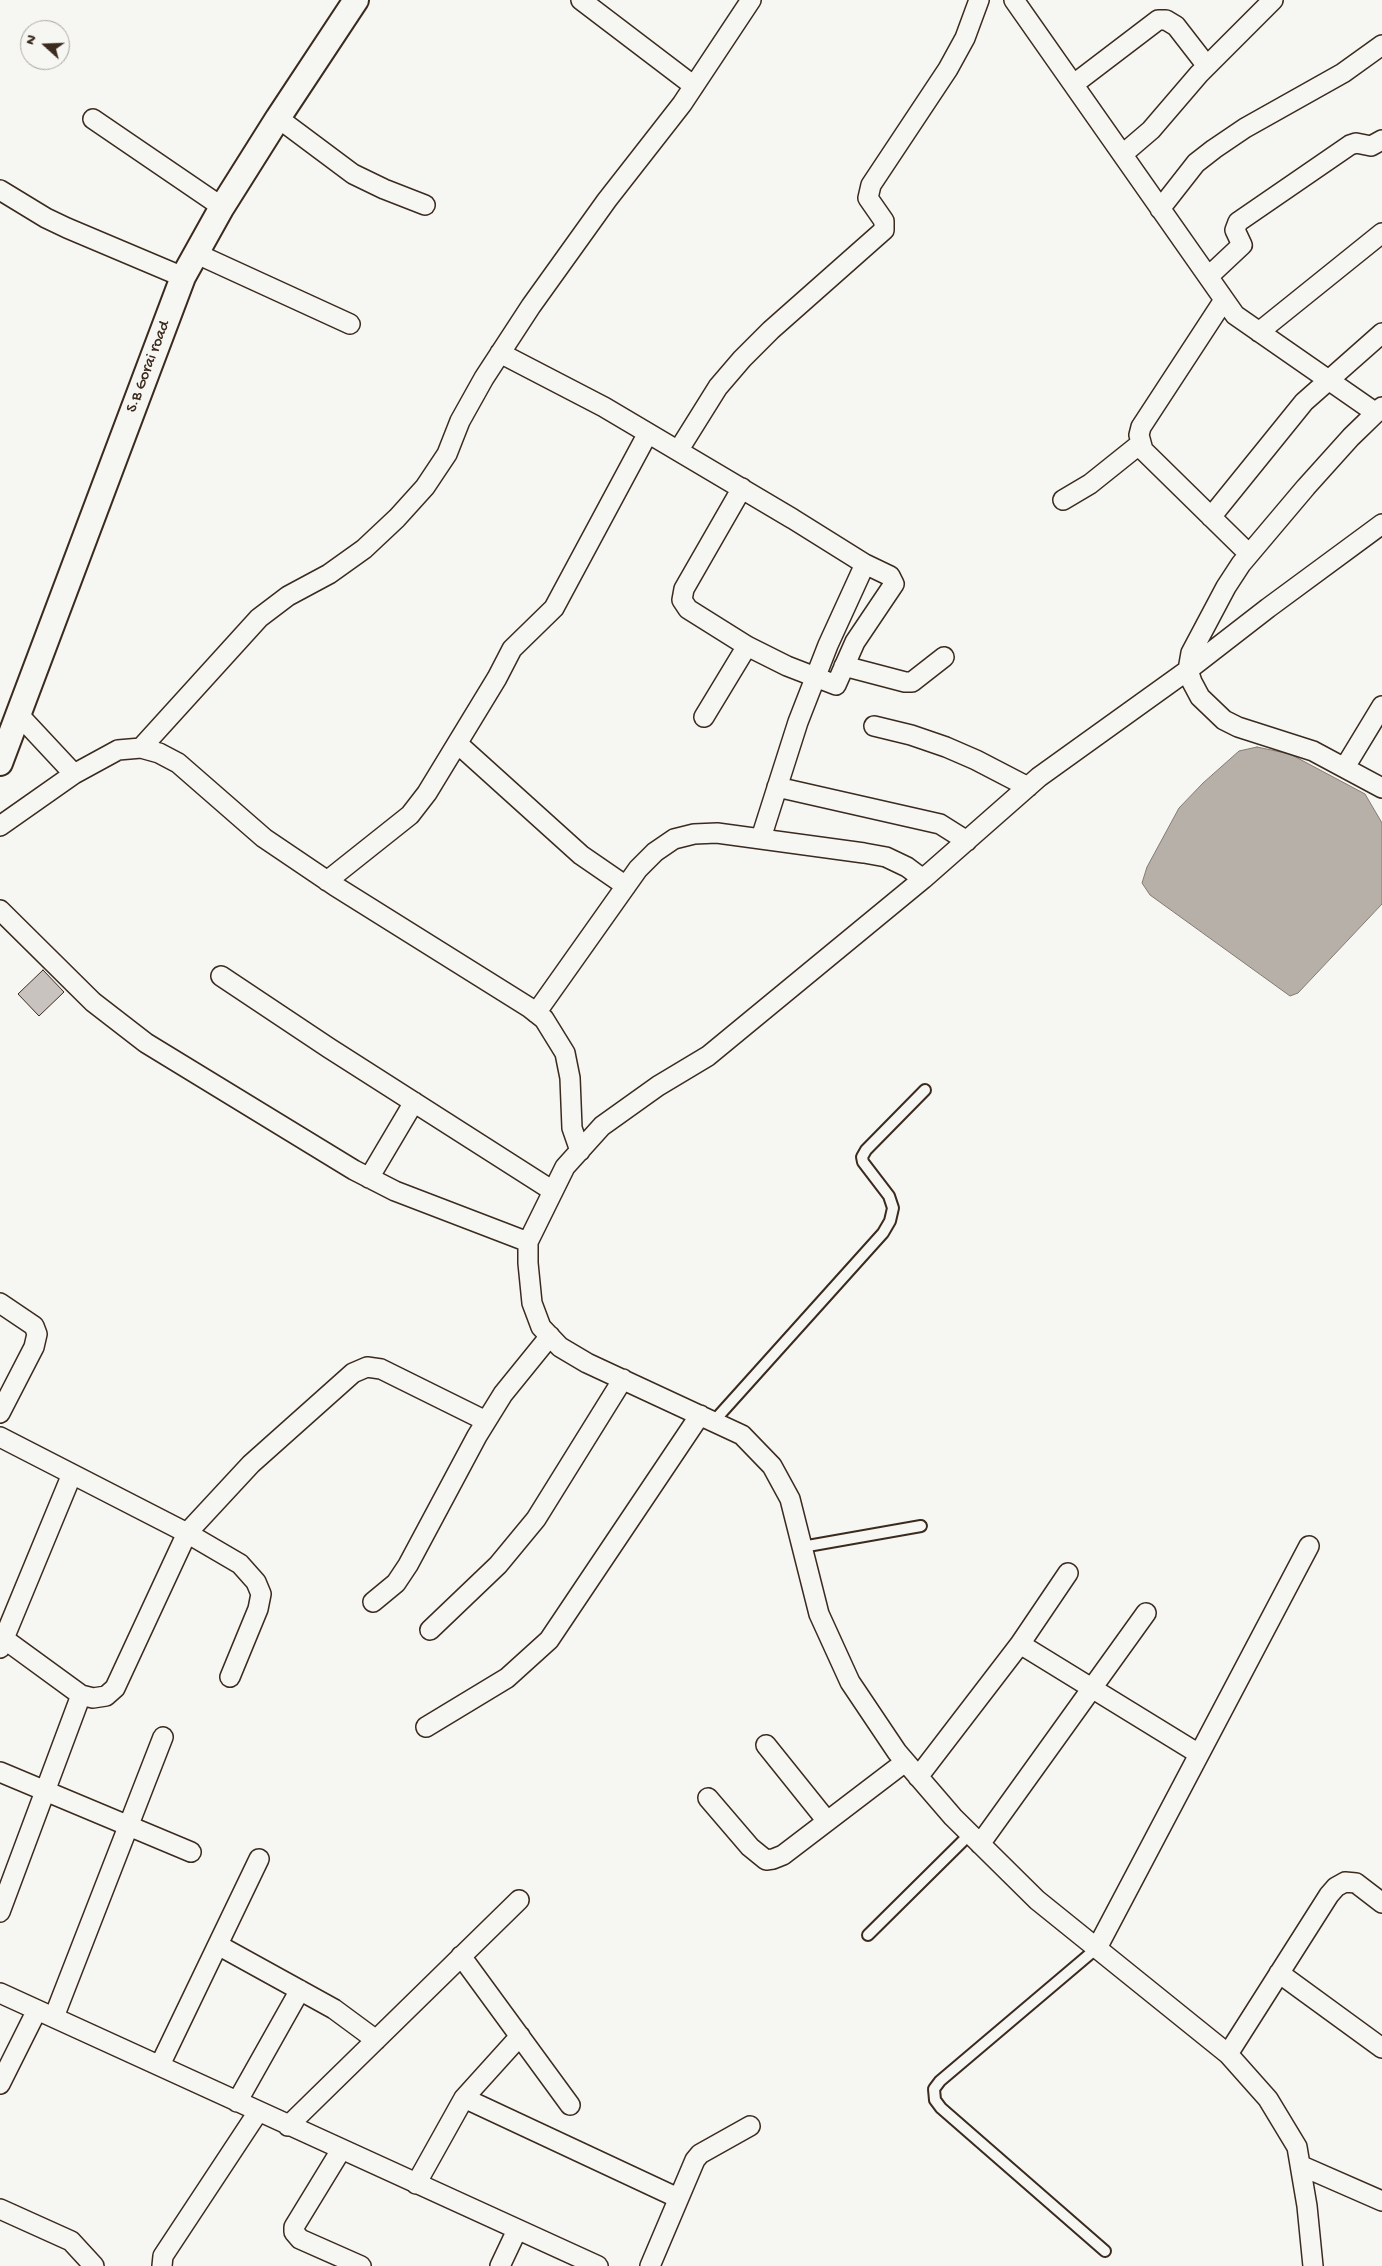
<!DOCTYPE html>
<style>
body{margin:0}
#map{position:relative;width:1382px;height:2266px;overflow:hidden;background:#f6f6f2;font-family:"Gochi Hand",sans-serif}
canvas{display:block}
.north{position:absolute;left:20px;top:20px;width:50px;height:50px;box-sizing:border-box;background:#f6f6f2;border:1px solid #aba49d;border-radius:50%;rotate:290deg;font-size:14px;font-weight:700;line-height:20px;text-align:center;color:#3b2a1e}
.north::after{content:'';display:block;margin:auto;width:18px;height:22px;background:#3b2a1e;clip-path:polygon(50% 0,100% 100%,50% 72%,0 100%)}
</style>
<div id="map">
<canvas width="1382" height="2266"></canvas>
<div class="north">N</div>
</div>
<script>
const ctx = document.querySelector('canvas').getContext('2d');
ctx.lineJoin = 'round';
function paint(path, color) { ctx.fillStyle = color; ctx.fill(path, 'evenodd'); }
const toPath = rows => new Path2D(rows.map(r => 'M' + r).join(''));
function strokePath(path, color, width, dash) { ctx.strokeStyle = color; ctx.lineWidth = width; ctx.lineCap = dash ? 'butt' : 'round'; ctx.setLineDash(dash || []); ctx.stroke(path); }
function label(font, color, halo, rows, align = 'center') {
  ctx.font = font + ' "Gochi Hand",sans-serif'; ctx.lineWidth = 4; ctx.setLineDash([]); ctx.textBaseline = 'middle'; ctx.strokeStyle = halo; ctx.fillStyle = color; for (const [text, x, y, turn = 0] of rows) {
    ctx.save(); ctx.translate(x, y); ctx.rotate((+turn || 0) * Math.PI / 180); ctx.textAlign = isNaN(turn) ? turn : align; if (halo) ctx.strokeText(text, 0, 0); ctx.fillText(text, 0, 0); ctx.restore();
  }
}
const water = toPath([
 [1257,747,1290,754,1365,794,1382,823,1382,904,1298,993,1290,996,1150,895,1142,883,1147,867,1179,808,1203,783,1239,751,1257,747]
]);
const building = toPath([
 [43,970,64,992,39,1016,18,994,43,970]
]);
const service = toPath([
 [714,1421,883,1233,890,1221,893,1208,889,1196,863,1162,862,1157,866,1150,925,1090],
 [802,1547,921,1526],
 [868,1935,970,1834],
 [1097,1948,940,2081,934,2089,935,2100,941,2108,1105,2251]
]);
const minor = toPath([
 [581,0,694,86],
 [1014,0,1235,315,1376,413],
 [1074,84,1158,20,1166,20,1176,26,1207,66],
 [278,118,353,174,384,189,425,205],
 [93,119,222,207],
 [1123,154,1151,130,1199,74,1273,0],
 [0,190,46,218,67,228,183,277],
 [1160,209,1196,163,1214,149,1245,128,1343,73,1382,45],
 [195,253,350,324],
 [1209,276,1242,245,1235,230,1238,222,1350,145,1356,143,1371,146,1382,140],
 [1224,300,1141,427,1139,435,1143,450,1249,554],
 [1259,332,1382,233],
 [500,353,604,407,793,519,865,564,828,645,798,722,761,838],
 [1382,407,1351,437,1306,487,1241,564,1226,587,1191,653,1188,670,1192,682,1200,697,1224,720,1238,727,1313,751,1382,788],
 [678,451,718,387,742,359,771,330,884,230,884,221,868,198,871,185,948,69,965,38,979,0],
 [742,488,684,589,682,600,688,609,747,646,787,666,836,685,855,642,894,584,890,576,865,564],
 [1063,500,1090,484,1140,444],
 [1211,517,1304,402,1382,333],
 [844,666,905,682,912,682,944,657],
 [18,714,74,774],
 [704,717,747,646],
 [874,726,911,735,946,747,976,760,1028,787],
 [458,744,581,855,626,886],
 [141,748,259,618,288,596,329,574,364,549,397,518,425,487,447,454,460,421,484,378,531,306,607,200,682,104,751,0],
 [1345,767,1382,706],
 [777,787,940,824,967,841],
 [0,826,74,774,118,750,141,748,159,753,178,763,264,838,335,886,530,1008,544,1019,565,1053,570,1078,572,1128,580,1151],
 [327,881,410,815,427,793,497,678,512,649,554,608,648,433],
 [0,910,93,1002,146,1043,354,1170,395,1191,528,1242],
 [221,976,329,1048,553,1191],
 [536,1013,638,869,655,852,674,839,694,834,717,833,864,853,886,857,907,867,923,879],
 [369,1178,414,1102],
 [0,1303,34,1326,37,1334,34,1347,0,1413],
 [0,1437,187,1533,240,1564,256,1582,261,1594,258,1609,230,1677],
 [373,1602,396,1583,408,1565,477,1436,503,1394,550,1336],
 [430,1630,498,1565,536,1519,623,1379],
 [0,1636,81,1695,93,1698,106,1696,115,1688,187,1533,251,1464,353,1373,367,1367,381,1369,486,1421],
 [1020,1644,1068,1573],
 [0,1648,72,1474],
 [426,1727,507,1678,549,1640,700,1415],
 [766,1745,827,1821],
 [0,1772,191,1852],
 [918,1777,1020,1644,1199,1754],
 [708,1798,750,1847,766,1860,773,1859,783,1855,905,1762],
 [980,1844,1146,1613],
 [0,1912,81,1695],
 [218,1945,334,2009,376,2040],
 [1097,1948,1309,1546],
 [461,1956,570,2105],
 [1279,1973,1382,2048],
 [0,1993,598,2266],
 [54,2017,163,1737],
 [1228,2054,1329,1895,1336,1887,1345,1882,1356,1883,1382,1903],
 [160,2065,259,1859],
 [0,2084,37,2010],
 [464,2098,678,2198],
 [237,2102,300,1990],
 [288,2126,519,1900],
 [341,2150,294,2227,294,2232,300,2239,361,2266],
 [1302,2166,1382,2201],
 [416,2184,464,2098,520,2036],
 [0,2209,71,2241,94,2266],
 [162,2266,163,2256,258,2112],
 [500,2266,517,2230],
 [650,2266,695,2160,700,2154,750,2126],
 [1313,2266,1307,2206,1297,2147,1268,2099,1228,2054,1037,1900,953,1817,897,1752,850,1682,819,1614,790,1499,772,1466,742,1435,587,1363,560,1347,541,1327,532,1303,528,1263,528,1242,565,1167,602,1126,658,1086,708,1056,923,879,1039,777,1188,670,1268,608,1382,524]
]);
const tertiary = toPath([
 [0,763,183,277,222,207,278,118,356,0]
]);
const streetNames = [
 ["S.B Gorai road",149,367,-69]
];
paint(water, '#b6b0a9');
strokePath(water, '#857a71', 1);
paint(building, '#c8c3be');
strokePath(building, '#3b2a1e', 1);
strokePath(service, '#3b2a1e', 14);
strokePath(minor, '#3b2a1e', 22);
strokePath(tertiary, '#3b2a1e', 28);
strokePath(service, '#f6f6f2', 10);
strokePath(minor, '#f6f6f2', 19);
strokePath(tertiary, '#f6f6f2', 24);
label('16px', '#3b2a1e', '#f6f6f2', streetNames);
</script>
